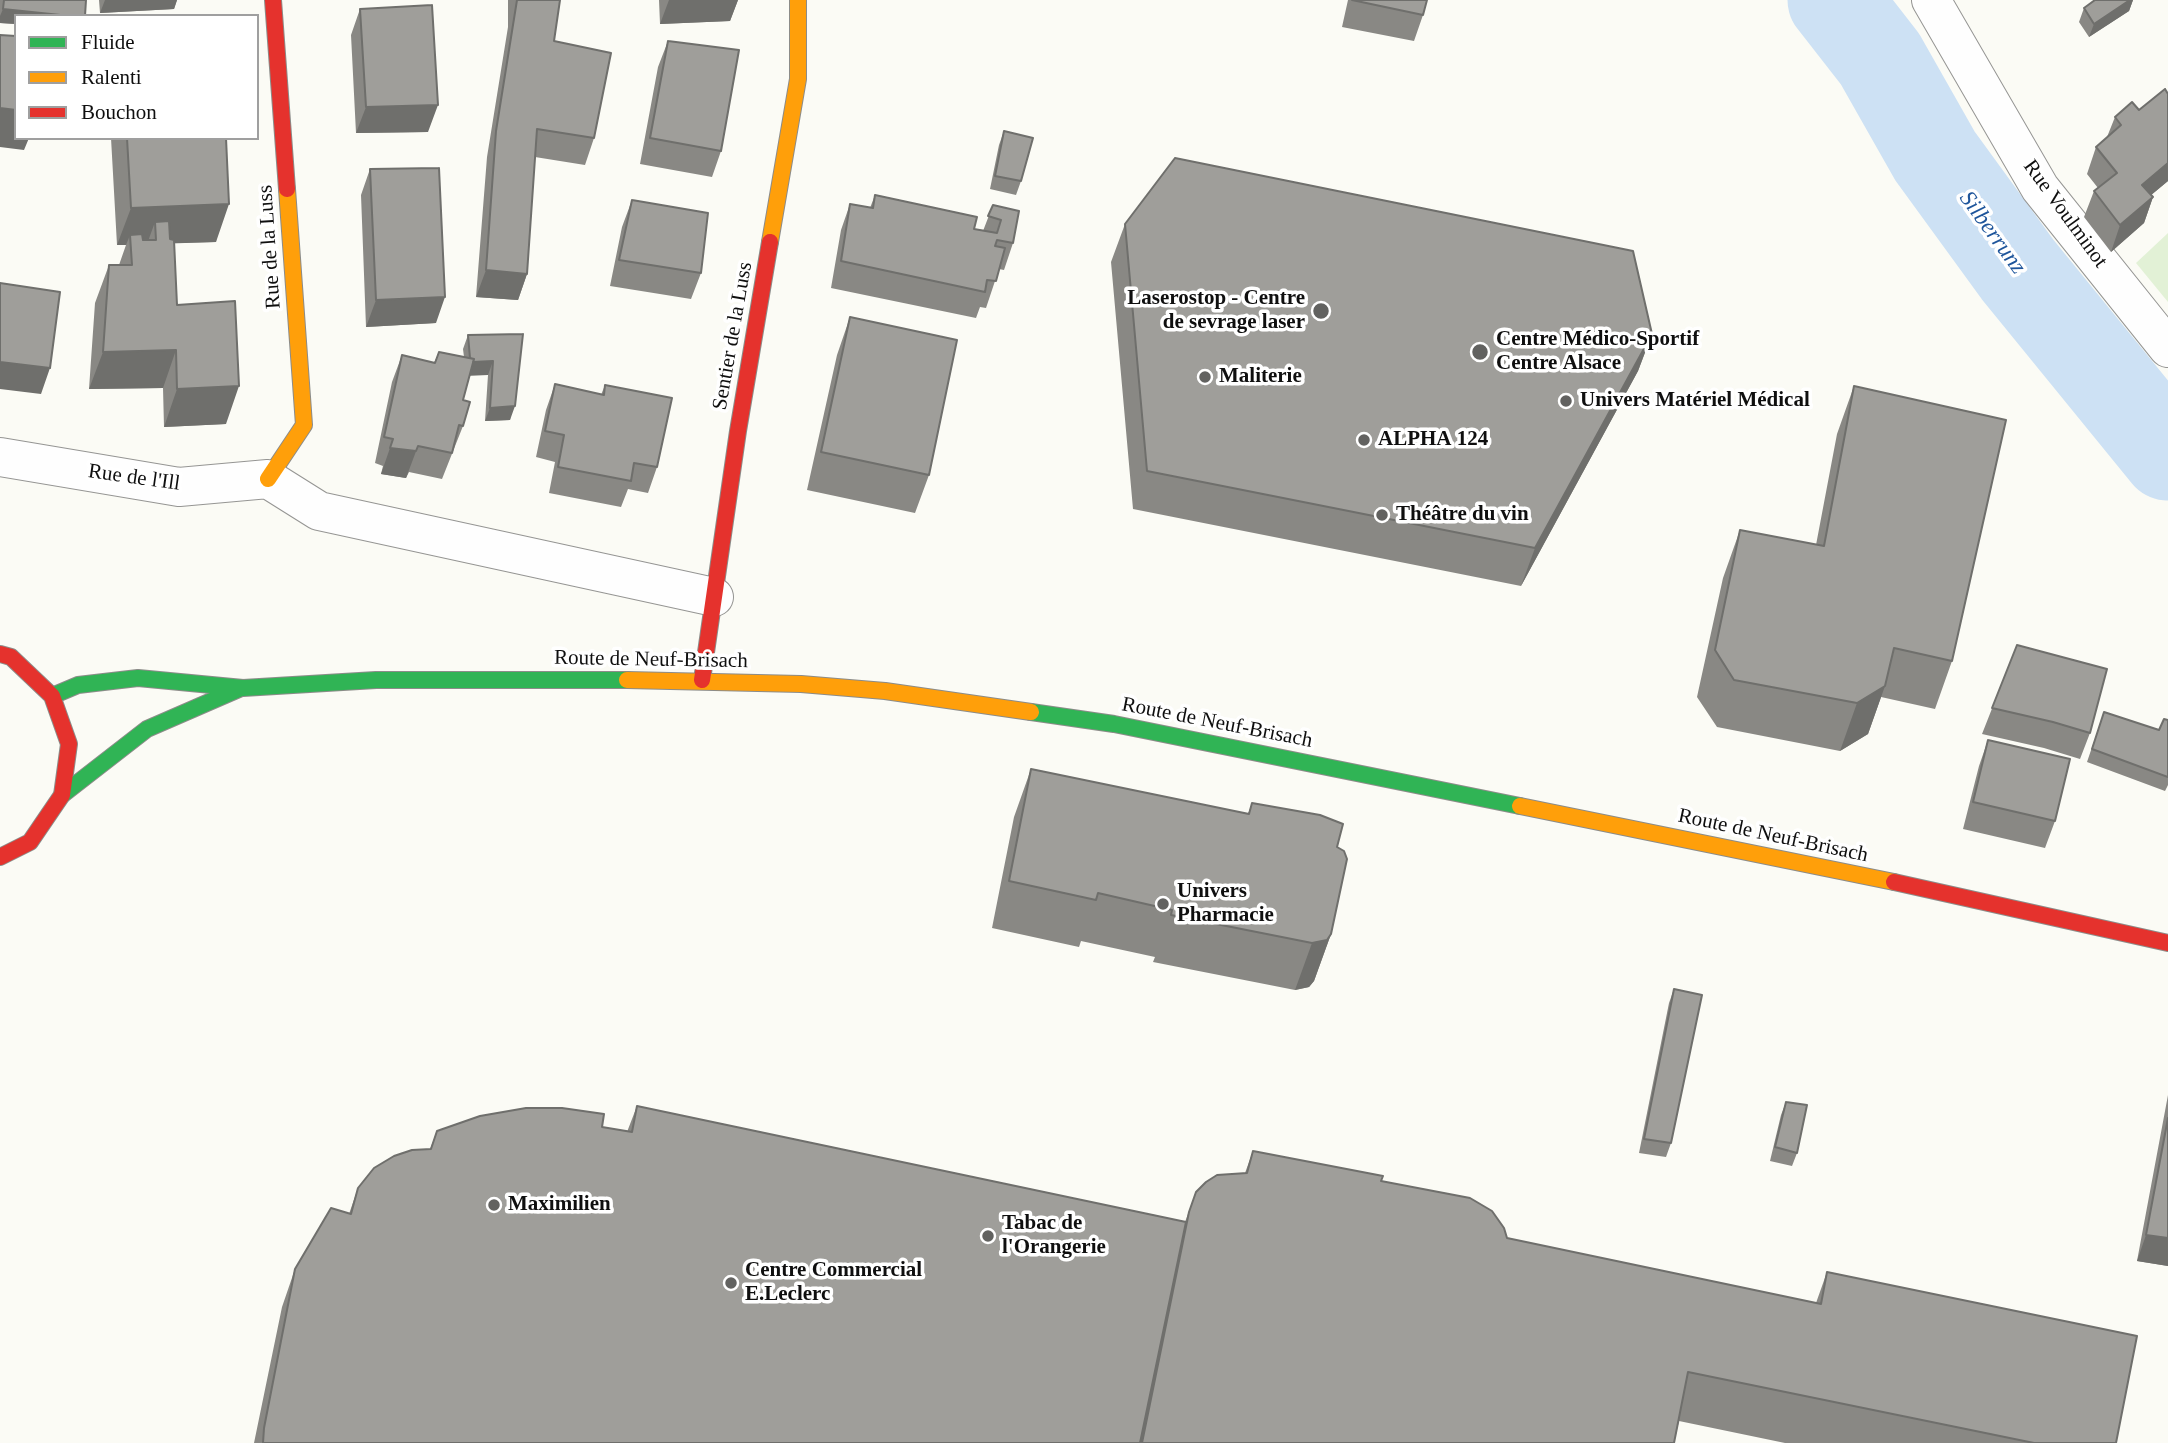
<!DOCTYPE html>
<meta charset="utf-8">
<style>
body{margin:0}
#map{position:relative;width:2168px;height:1443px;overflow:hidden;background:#fbfbf5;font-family:"Times New Roman",serif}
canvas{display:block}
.legend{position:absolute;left:14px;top:14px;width:245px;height:126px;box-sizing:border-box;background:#fff;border:2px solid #9f9f9f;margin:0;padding:9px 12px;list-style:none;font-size:21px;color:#0f0f0f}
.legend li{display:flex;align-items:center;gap:14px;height:35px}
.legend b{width:35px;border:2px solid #9f9f9f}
</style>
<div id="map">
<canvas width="2168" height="1443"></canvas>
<ul class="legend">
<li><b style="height:9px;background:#30b455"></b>Fluide</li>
<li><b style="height:9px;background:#ff9f0a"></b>Ralenti</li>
<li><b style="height:9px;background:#e5322d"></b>Bouchon</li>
</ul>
</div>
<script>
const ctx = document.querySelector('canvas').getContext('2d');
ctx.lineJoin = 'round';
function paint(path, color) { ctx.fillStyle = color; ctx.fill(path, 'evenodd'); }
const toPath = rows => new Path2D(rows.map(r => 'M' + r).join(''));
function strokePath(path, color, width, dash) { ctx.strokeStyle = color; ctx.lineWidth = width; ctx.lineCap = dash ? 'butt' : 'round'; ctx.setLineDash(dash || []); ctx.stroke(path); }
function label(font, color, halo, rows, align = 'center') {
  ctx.font = font + ' "Times New Roman",serif'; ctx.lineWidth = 7; ctx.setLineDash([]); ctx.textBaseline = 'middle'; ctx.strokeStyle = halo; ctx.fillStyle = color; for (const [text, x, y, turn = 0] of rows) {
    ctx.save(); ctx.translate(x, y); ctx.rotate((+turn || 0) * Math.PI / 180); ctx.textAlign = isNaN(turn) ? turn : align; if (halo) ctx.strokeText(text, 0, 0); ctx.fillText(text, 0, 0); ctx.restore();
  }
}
const green = toPath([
 [2168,233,2168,302,2136,263]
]);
const river = toPath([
 [1834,0,1880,59,1935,156,2018,270,2168,454]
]);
const street = toPath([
 [1931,0,2040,188,2168,348],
 [0,457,179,487,268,479,319,511,714,597]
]);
const fast = toPath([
 [52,696,78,685,138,678,243,688,376,680,627,680],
 [1031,712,1114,724,1520,806],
 [62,795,147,729,239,689]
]);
const slow = toPath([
 [770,242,798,79,798,0],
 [268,479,304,425,287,189],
 [627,680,801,684,885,691,1031,712],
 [1520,806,1894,882]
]);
const jam = toPath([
 [273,0,287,189],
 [0,654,11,657,52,696,69,744,62,795,30,842,0,857],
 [702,680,738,431,770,242],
 [1894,882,2168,943]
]);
const wall = toPath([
 [0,0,86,0,16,24,0,23],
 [99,0,177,0,174,9,100,13],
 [508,0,560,0,554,41,594,138,585,165,535,157,527,274,518,300,476,297,487,157,508,27],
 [659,0,738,0,730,21,660,24],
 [1348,0,1427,0,1423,15,1414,41,1342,27],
 [2095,0,2133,0,2129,11,2089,37,2079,22,2084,8],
 [360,9,428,132,356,133,351,35],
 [668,41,721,151,712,177,640,164,658,67],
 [2168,94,2168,181,2151,195,2153,197,2144,223,2111,252,2084,217,2094,191,2098,188,2087,174,2096,147,2107,137,2115,117,2139,110],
 [1004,131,1021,181,1016,195,990,189,999,145],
 [111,138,226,138,216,242,174,243,177,305,226,424,164,427,163,388,89,389,95,303,109,265,119,265,126,245,117,245],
 [370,169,436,323,366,327,361,195],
 [875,195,974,229,983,231,993,205,1013,243,1004,270,999,269,986,308,980,307,976,318,831,288,841,230,850,204,870,208],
 [632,200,701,273,691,299,610,286,622,227],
 [1125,224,1652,334,1638,371,1521,586,1133,509,1111,262],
 [850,317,929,475,915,513,807,490,837,355],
 [523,334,510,420,485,421,488,375,470,375,463,400,463,426,442,479,409,472,406,478,381,474,383,466,375,463,392,382,402,355,434,363,439,352,464,357,463,349,468,335],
 [555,384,601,395,605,385,657,467,648,493,628,489,621,507,549,493,555,462,536,457,546,410],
 [1854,386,1952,661,1935,709,1881,697,1868,734,1840,751,1717,727,1697,697,1723,578,1740,530,1816,545,1837,434],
 [2017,645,2090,733,2080,759,2044,748,1982,734],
 [2104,712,2159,730,2168,720,2168,785,2165,791,2087,762],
 [1988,740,2055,821,2045,848,1963,829,1979,766],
 [1031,769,1248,814,1252,803,1337,847,1331,934,1314,981,1309,987,1295,990,1153,962,1155,957,1081,941,1079,947,992,928,1014,817],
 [1674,989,1671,1143,1666,1157,1639,1153,1669,1003],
 [2168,1095,2168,1266,2137,1261],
 [1786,1102,1797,1153,1792,1166,1770,1161,1781,1115],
 [637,1106,1185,1222,1196,1192,1245,1173,1253,1151,1381,1181,1507,1238,1816,1303,1827,1272,2116,1443,1785,1443,1679,1421,1674,1443,254,1443,282,1307,295,1269,349,1214,358,1188,430,1149,437,1131,602,1127,627,1132]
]);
const shadedWall = toPath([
 [105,0,177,0,174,9,100,13],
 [669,0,738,0,730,21,660,24],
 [2130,0,2133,0,2129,11,2089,37,2094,24],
 [3,9,70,16,16,16,16,24,0,23,0,16],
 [438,105,428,132,356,133,366,107],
 [0,108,16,110,16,138,29,138,24,150,0,147],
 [2168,163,2168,181,2132,211,2142,185],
 [2153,197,2144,223,2111,252,2120,225],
 [229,204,216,242,154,244,156,240,155,222,147,244,130,235,126,245,117,245,131,208],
 [486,270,527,274,518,300,476,297],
 [445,297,436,323,366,327,376,300],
 [1652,334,1638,371,1521,586,1535,548],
 [176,350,163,388,89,389,103,352],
 [493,361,488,375,465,376,470,362],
 [0,362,50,368,41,394,0,389],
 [239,386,226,424,164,427,177,389],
 [515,406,510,420,485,421,490,408],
 [418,446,406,478,381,474,390,448],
 [1885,686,1868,734,1840,751,1857,703],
 [1331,934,1314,981,1309,987,1295,990,1312,943],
 [2146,1235,2168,1238,2168,1266,2137,1261]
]);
const building = toPath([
 [4,0,86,0,85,16,70,16,3,9,4,0],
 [517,0,560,0,554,41,611,53,594,138,537,129,527,274,486,270,496,131,517,0],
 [1352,0,1427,0,1423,15,1352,0],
 [2095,0,2130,0,2094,24,2084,8,2095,0],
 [432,5,438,105,366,107,360,9,432,5],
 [0,35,16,36,16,110,0,108,0,35],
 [668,41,739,50,721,151,650,138,668,41],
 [2165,89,2168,94,2168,163,2142,185,2153,197,2120,225,2094,191,2117,173,2096,147,2121,125,2115,117,2132,102,2139,110,2165,89],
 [1004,131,1033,138,1021,181,995,176,1004,131],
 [127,138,226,138,229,204,131,208,127,138],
 [1175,158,1633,251,1652,334,1535,548,1147,471,1125,224,1175,158],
 [439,168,445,297,376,300,370,169,439,168],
 [875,195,977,217,974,229,997,233,1001,220,988,216,993,205,1019,211,1013,243,997,240,995,246,1005,248,996,281,987,280,985,292,841,261,850,204,873,208,875,195],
 [632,200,708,213,701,273,619,260,632,200],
 [169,221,170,239,174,240,177,305,235,301,239,386,177,389,176,350,103,352,109,265,132,265,130,235,142,234,143,240,156,240,155,222,169,221],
 [0,283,60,292,50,368,0,362,0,283],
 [850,317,957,340,929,475,821,452,850,317],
 [523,334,515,406,490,408,493,361,473,362,474,359,470,358,468,335,523,334],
 [439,352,474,359,463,400,470,402,463,426,459,425,452,453,418,446,416,451,390,448,393,439,384,437,402,355,435,363,439,352],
 [555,384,604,395,605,385,672,398,657,467,634,463,631,481,558,467,564,435,545,431,555,384],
 [1854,386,2006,420,1952,661,1894,648,1885,686,1857,703,1734,680,1715,650,1740,530,1824,546,1854,386],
 [2017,645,2107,669,2090,733,2053,722,1992,708,2017,645],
 [2104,712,2159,730,2164,719,2168,720,2168,777,2092,749,2104,712],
 [1988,740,2070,759,2055,821,1973,802,1988,740],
 [1031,769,1249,814,1252,803,1320,815,1343,824,1337,847,1344,851,1347,859,1331,934,1327,940,1312,943,1171,915,1172,910,1098,893,1096,900,1009,881,1031,769],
 [1674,989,1702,995,1671,1143,1644,1139,1674,989],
 [1786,1102,1807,1105,1797,1153,1775,1147,1786,1102],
 [637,1106,1186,1222,1140,1443,263,1443,264,1428,295,1269,331,1208,351,1214,358,1188,374,1168,394,1156,412,1150,431,1149,437,1131,480,1116,526,1108,562,1108,604,1114,602,1127,632,1132,637,1106],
 [2168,1118,2168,1238,2146,1235,2168,1118],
 [1253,1151,1383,1176,1381,1181,1470,1198,1492,1211,1504,1228,1507,1238,1821,1304,1827,1272,2137,1336,2116,1443,2034,1443,1688,1372,1674,1443,1142,1443,1189,1212,1196,1192,1206,1182,1217,1175,1247,1173,1253,1151]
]);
const markers = [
 [1321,311,9,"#626260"],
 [1480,352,9,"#626260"],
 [1205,377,7,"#626260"],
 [1566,401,7,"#626260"],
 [1364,440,7,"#626260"],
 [1382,515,7,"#626260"],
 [1163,904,7,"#626260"],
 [494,1205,7,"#626260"],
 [988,1236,7,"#626260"],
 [731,1283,7,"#626260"]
];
const streetNames = [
 ["Rue Voulminot",2065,214,54],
 ["Rue de la Luss",270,247,-94],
 ["Sentier de la Luss",733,336,-80],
 ["Rue de l'Ill",134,478,8],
 ["Route de Neuf-Brisach",651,660,1],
 ["Route de Neuf-Brisach",1217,723,11],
 ["Route de Neuf-Brisach",1773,836,12]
];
const poiNames = [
 ["Laserostop - Centre",1305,299,"right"],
 ["de sevrage laser",1305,323,"right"],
 ["Centre Médico-Sportif",1496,340],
 ["Centre Alsace",1496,364],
 ["Maliterie",1219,377],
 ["Univers Matériel Médical",1580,401],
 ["ALPHA 124",1378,440],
 ["Théâtre du vin",1396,515],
 ["Univers",1177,892],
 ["Pharmacie",1177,916],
 ["Maximilien",508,1205],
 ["Tabac de",1002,1224],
 ["l'Orangerie",1002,1248],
 ["Centre Commercial",745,1271],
 ["E.Leclerc",745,1295]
];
const waterNames = [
 ["Silberrunz",1992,233,54]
];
paint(green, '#e2f1d6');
strokePath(river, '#cde1f4', 93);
strokePath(street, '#959593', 40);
strokePath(fast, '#8c8c89', 18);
strokePath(slow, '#8c8c89', 18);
strokePath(jam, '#8c8c89', 18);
strokePath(street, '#fefefe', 38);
strokePath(fast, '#30b455', 16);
strokePath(slow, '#ff9f0a', 16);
strokePath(jam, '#e5322d', 16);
paint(wall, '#898884');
paint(shadedWall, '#6f6f6c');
paint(building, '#9f9e9a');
strokePath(building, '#6f6f6c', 2);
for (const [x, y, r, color] of markers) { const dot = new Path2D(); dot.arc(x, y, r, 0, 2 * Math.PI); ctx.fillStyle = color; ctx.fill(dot); strokePath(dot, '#fff', 2.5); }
label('21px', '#0f0f0f', '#fff', streetNames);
label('bold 21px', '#0f0f0f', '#fff', poiNames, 'left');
label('italic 23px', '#1e559b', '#fff', waterNames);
</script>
